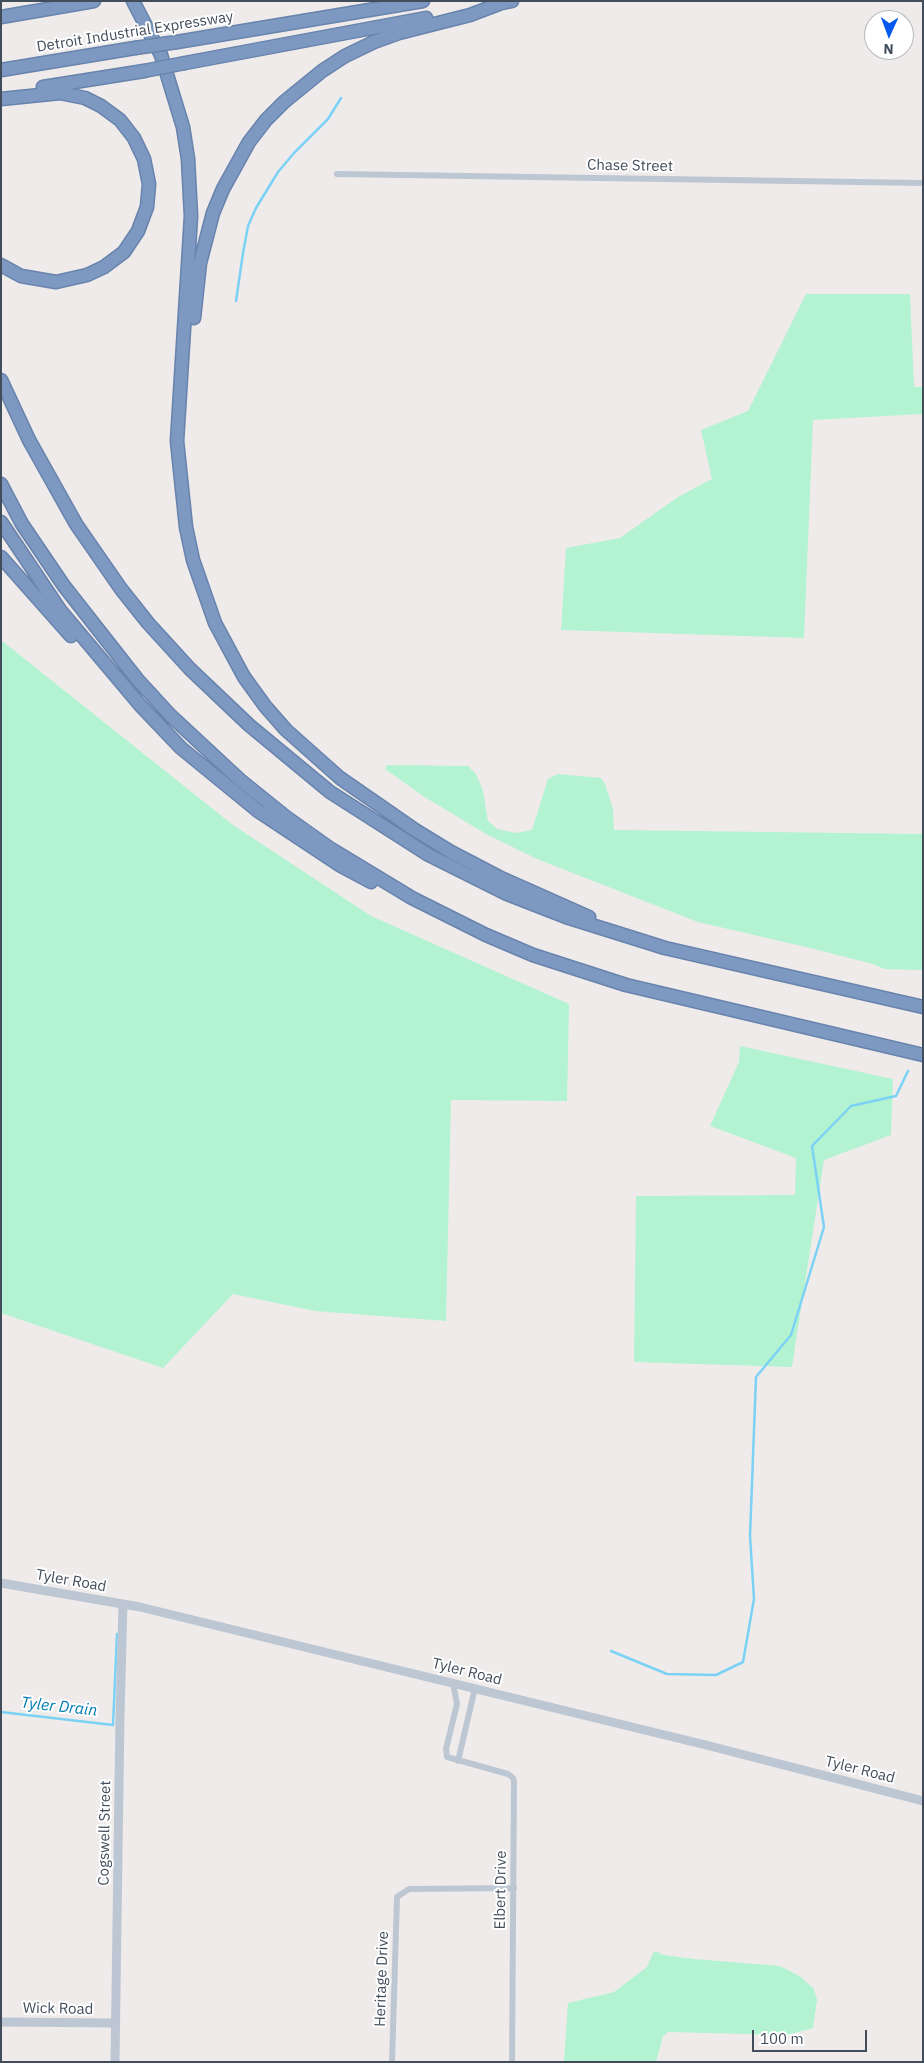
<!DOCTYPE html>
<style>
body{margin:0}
#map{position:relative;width:924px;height:2063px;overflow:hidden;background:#efebeb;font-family:"IBM Plex Sans",sans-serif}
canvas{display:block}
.frame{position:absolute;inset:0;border:2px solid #424d5b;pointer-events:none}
.north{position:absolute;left:864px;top:10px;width:50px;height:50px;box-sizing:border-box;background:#fff;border:1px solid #b3b8bd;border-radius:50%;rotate:182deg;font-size:14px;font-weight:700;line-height:20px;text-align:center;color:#424d5b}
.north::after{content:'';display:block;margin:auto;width:18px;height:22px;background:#0659ee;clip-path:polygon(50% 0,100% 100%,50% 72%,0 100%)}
.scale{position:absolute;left:752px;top:2030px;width:115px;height:22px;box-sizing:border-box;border:2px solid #424d5b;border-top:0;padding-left:6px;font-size:15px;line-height:18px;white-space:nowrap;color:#424d5b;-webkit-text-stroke:4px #fff;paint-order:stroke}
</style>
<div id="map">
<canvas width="924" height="2063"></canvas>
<div class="frame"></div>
<div class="north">N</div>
<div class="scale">100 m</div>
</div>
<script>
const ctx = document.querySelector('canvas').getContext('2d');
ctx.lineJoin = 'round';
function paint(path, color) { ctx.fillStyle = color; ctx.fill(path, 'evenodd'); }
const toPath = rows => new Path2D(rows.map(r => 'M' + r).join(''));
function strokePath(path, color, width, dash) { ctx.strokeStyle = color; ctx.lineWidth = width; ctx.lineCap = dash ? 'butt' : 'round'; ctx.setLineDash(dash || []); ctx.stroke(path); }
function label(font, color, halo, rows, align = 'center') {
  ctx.font = font + ' "IBM Plex Sans",sans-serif'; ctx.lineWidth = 4; ctx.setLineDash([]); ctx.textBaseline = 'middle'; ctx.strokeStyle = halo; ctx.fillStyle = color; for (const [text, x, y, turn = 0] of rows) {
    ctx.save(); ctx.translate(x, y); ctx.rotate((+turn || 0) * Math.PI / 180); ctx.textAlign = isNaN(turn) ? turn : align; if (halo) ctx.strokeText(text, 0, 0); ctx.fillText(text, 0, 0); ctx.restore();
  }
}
const green = toPath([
 [806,294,910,294,914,387,923,387,923,414,813,420,804,638,561,630,566,548,620,538,678,497,712,479,701,430,748,411],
 [1,640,233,825,371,916,569,1004,567,1101,451,1100,446,1321,315,1311,233,1294,163,1368,1,1313],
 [387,765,468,766,476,774,483,791,488,821,497,829,516,833,532,830,548,779,558,774,601,778,605,784,613,809,614,830,923,834,923,968,921,970,884,969,873,964,806,947,698,922,537,859,486,834,423,796,385,769],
 [740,1046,893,1079,891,1135,824,1160,792,1367,634,1362,636,1196,795,1195,796,1158,710,1126,739,1062],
 [656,1951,663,1955,694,1959,780,1966,801,1977,814,1989,817,2000,813,2028,787,2035,668,2032,663,2036,656,2062,564,2062,568,2003,614,1992,647,1967,653,1953]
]);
const stream = toPath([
 [236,301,243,253,248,226,256,208,278,172,294,153,328,119,341,98],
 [611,1651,667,1674,716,1675,743,1662,754,1599,750,1536,756,1377,791,1335,824,1227,812,1146,851,1106,896,1096,908,1071],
 [1,1712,113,1725,117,1634]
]);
const minor = toPath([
 [337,174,923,183],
 [453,1683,457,1704,446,1749,447,1757,508,1774,513,1778,514,1782,512,2062],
 [458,1761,475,1688],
 [392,2062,397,1897,409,1889,514,1888]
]);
const tertiary = toPath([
 [1,1583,140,1607,706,1745,923,1801],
 [1,2022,115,2023],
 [115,2062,120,1716,123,1604]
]);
const motorway = toPath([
 [133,1,161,55,183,127,188,159,191,216,177,441,186,527,193,560,215,623,244,677,265,706,286,730,340,778,415,830,451,852,499,877,589,917],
 [492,5,512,1],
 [1,17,94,1],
 [177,42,423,1],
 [185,63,426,18],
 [1,70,135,48],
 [43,87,144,71],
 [1,99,60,93,85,98,101,106,120,120,134,138,144,159,149,184,147,207,138,231,124,252,104,267,87,275,56,282,21,276,1,265],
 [194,318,200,263,213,213,223,189,249,142,266,120,284,102,322,71,345,56,374,42,399,33,470,15,499,4],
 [1,380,29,440,76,524,121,589,148,623,190,669,249,725,330,792,427,854,507,894,566,917,665,948,923,1007],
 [1,484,22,524,64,586,137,679,170,715,240,780,286,817,331,849,412,898,486,935,533,955,626,985,923,1055],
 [1,522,60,610,140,705,181,748,258,811,341,866,371,882],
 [1,557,71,636]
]);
const motorwayBridge = toPath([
 [135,48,177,42],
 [144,71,185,63]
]);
const streetNames = [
 ["Detroit Industrial Expressway",135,32,-9],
 ["Chase Street",630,166,1],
 ["Tyler Road",71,1581,10],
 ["Tyler Road",467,1672,14],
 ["Tyler Road",860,1770,14],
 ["Cogswell Street",105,1833,-89],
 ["Elbert Drive",501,1890,-89],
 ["Heritage Drive",382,1979,-88],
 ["Wick Road",58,2009,1]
];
const waterNames = [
 ["Tyler Drain",59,1707,6]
];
paint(green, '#b3f3d1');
strokePath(stream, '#7bd2f4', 2.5);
strokePath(motorway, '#6883ac', 15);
strokePath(minor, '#bdc7d3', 6);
strokePath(tertiary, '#bdc7d3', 9);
strokePath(motorway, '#7d99c1', 12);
strokePath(motorwayBridge, '#6883ac', 15, []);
strokePath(motorwayBridge, '#7d99c1', 12);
label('15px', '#424d5b', '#fff', streetNames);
label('italic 16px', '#007db0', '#fff', waterNames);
</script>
